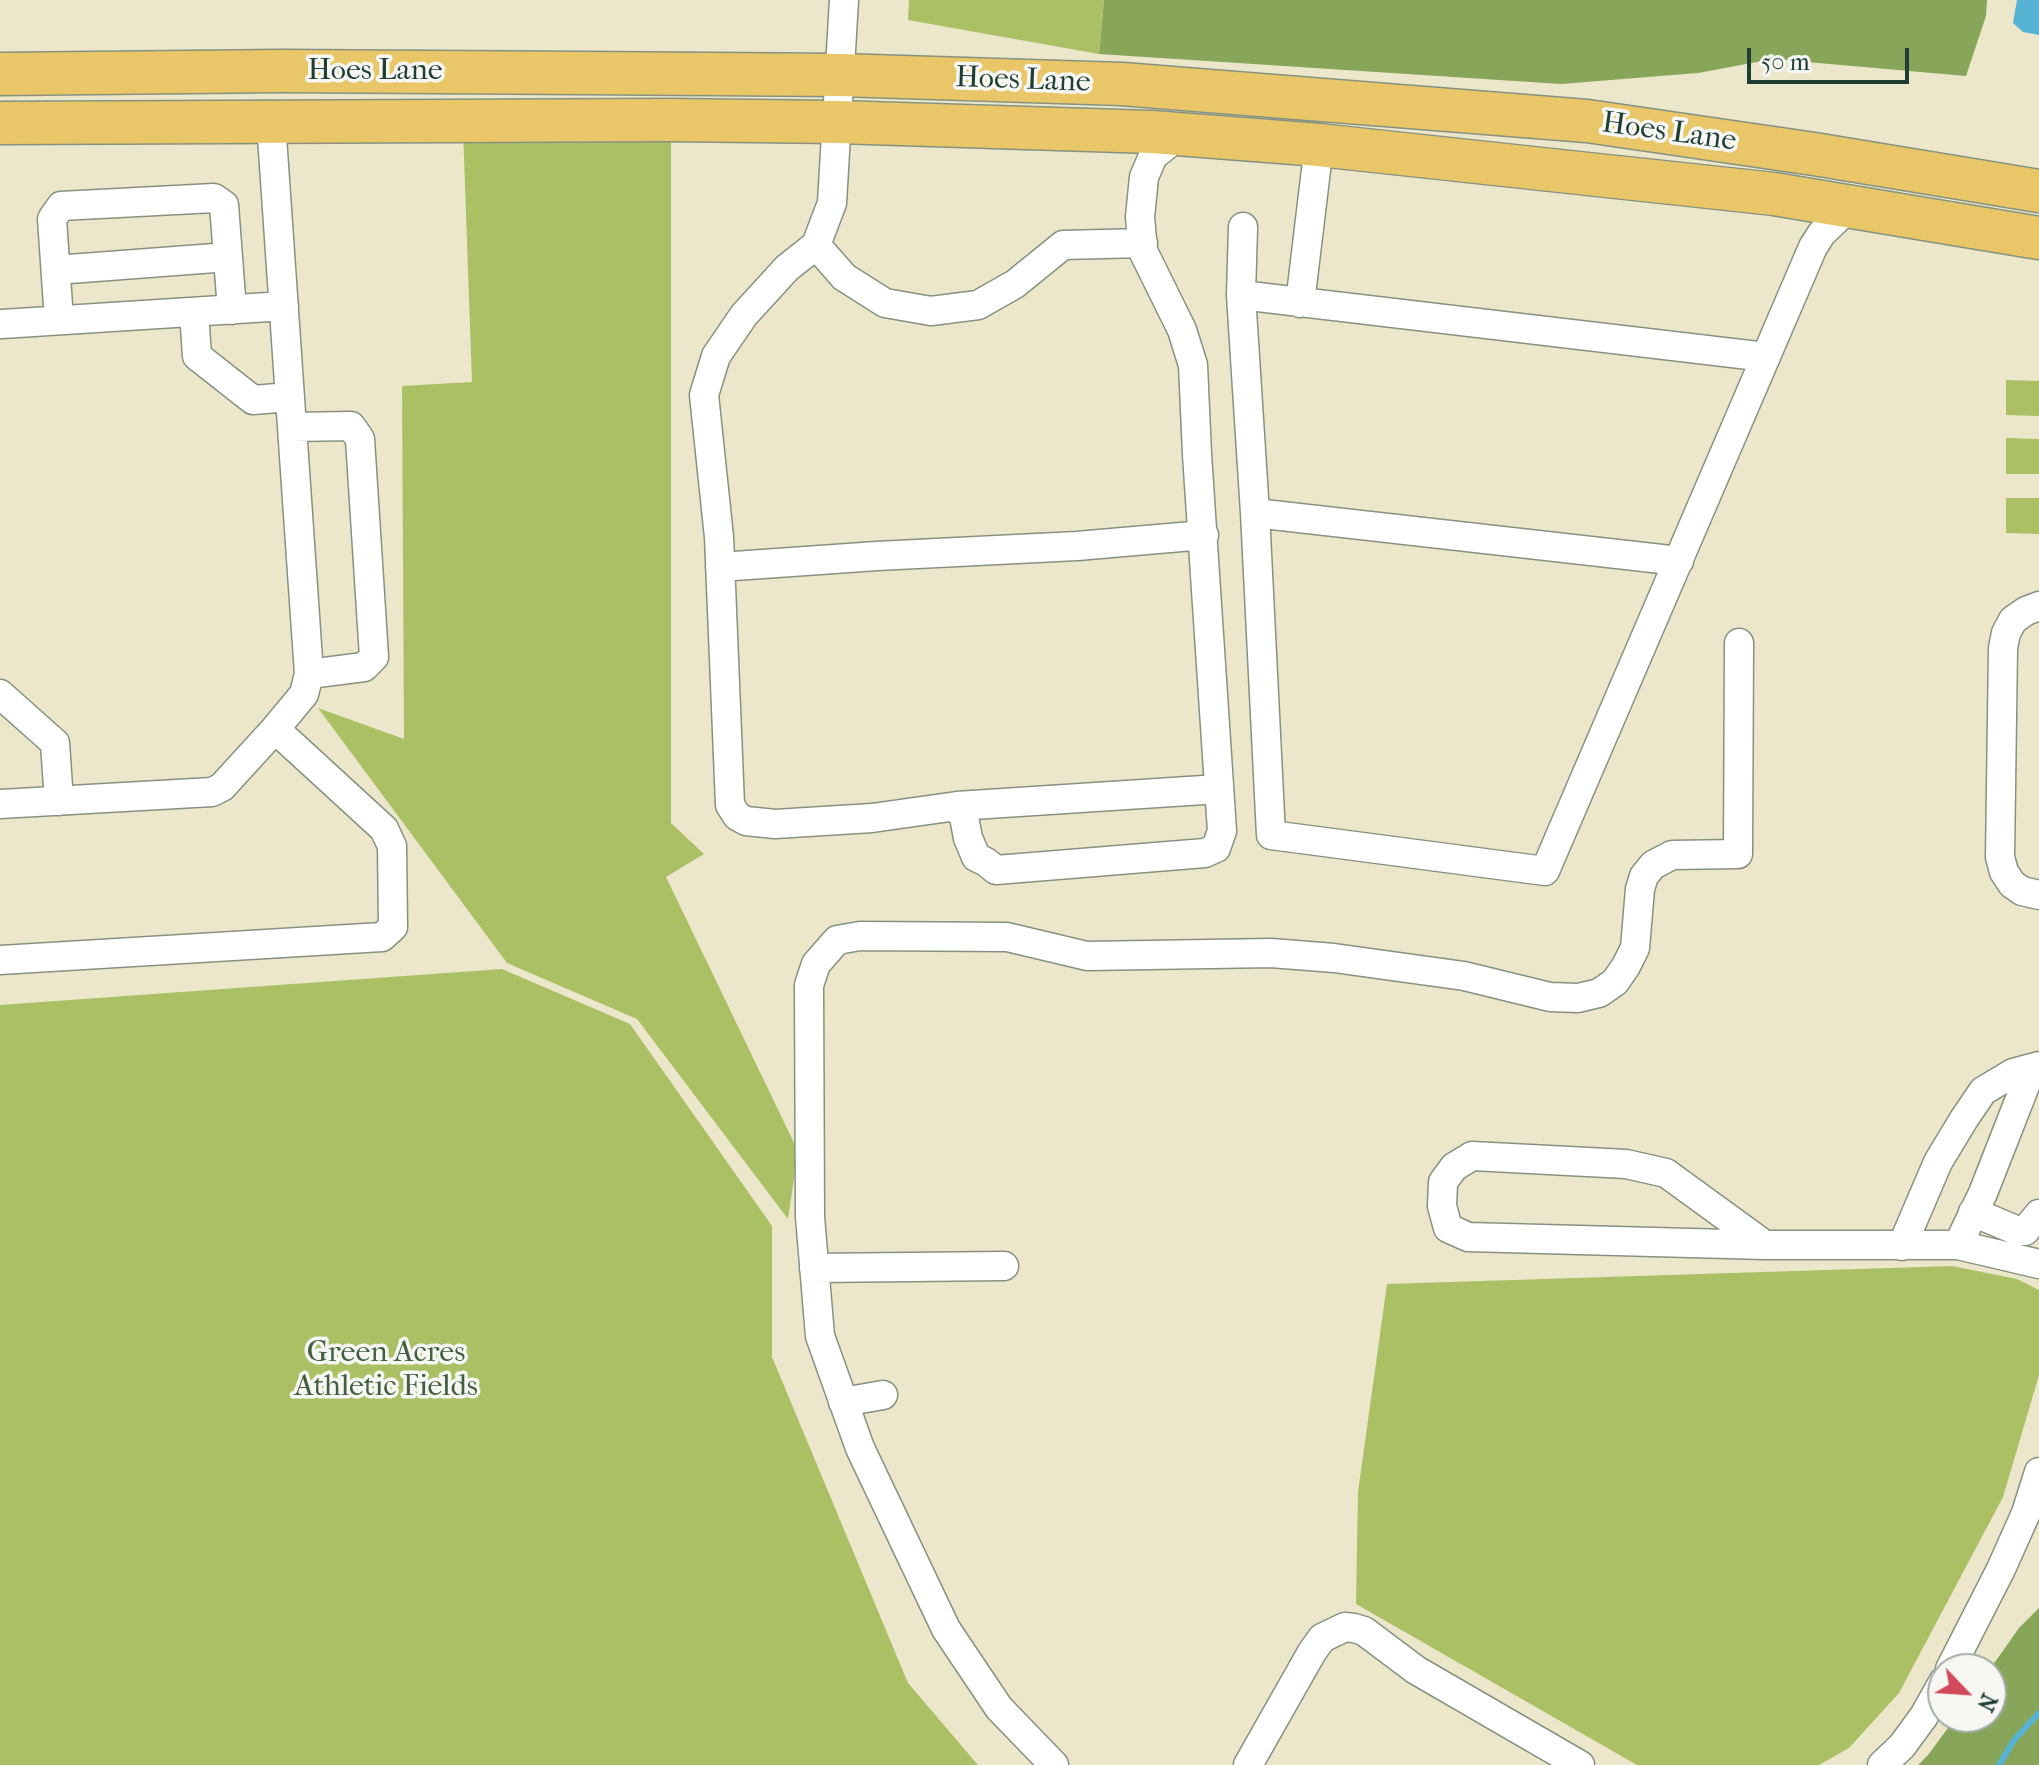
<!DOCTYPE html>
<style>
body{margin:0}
#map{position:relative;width:2039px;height:1765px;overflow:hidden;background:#ece6cb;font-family:"IM FELL French Canon",serif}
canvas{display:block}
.north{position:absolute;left:1927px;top:1653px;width:80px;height:80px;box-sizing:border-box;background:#f6f6f2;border:2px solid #a0aca6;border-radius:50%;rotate:115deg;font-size:22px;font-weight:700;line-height:32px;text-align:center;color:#1f3d34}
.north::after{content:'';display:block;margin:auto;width:28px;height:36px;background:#d1495b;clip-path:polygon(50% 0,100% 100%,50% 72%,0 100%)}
.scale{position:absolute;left:1747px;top:48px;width:162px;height:36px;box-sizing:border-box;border:4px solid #1f3d34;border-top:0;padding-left:10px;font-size:24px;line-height:28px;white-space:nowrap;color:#1f3d34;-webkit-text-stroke:6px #f6f6f2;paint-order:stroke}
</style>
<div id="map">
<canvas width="2039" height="1765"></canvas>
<div class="north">N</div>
<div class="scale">50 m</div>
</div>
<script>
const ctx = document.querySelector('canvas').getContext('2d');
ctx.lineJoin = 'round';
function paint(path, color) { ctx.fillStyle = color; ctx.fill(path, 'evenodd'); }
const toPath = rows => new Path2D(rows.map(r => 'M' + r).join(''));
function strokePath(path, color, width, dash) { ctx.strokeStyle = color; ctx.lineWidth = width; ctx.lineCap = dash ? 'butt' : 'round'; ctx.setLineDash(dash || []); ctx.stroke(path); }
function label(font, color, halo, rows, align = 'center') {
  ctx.font = font + ' "IM FELL French Canon",serif'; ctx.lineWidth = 7; ctx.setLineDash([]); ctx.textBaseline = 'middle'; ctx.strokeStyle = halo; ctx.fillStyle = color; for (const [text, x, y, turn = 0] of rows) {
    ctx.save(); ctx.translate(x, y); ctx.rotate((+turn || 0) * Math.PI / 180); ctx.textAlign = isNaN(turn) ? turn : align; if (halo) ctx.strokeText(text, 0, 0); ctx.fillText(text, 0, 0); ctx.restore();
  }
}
const green = toPath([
 [909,0,1104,0,1099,54,908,20],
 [463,129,671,132,671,823,704,854,666,877,798,1151,788,1219,637,1019,507,963,318,708,404,739,402,386,472,382],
 [2006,380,2039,381,2039,416,2006,415],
 [2006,438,2039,439,2039,474,2006,474],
 [2006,498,2039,498,2039,534,2006,533],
 [502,969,630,1024,772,1226,772,1357,908,1683,978,1765,0,1765,0,1005],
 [1952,1266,2017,1279,2039,1290,2039,1375,2003,1497,1899,1693,1849,1748,1819,1765,1637,1765,1356,1604,1358,1492,1387,1284]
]);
const forest = toPath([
 [1104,0,1987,0,1986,16,1966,76,1773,59,1698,73,1561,84,1099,54],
 [2039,1608,2039,1765,1918,1765,1928,1755,1956,1717,1991,1717,1990,1669,2019,1628]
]);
const water = toPath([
 [2017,0,2039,0,2039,35,2023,32,2013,23]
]);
const stream = toPath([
 [1999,1765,2014,1740,2039,1713]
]);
const minor = toPath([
 [844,0,832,203,816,245,787,268,744,315,716,356,704,395,719,537,730,805,737,816,746,821,775,824,872,818,957,806,964,817,968,838,976,857,986,862,996,870,1205,853,1216,848,1222,831,1197,454,1193,365,1182,330,1143,251,1140,217,1144,177,1153,156,1179,135],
 [271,122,309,674,304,694,275,729],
 [816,245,844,277,885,303,931,311,978,305,1015,284,1063,245,1143,243],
 [56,270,228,257],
 [1241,295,1243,227],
 [1300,303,1319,145],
 [194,312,197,356,253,400,290,397],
 [59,320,52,219,61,206,214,198,224,205,232,310],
 [2,324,284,306],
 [1766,357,1241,295,1255,513,1271,835,1545,871,1813,247,1822,233,1839,217,1856,206],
 [292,427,351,426,360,439,374,657,364,667,309,674],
 [1255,513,1679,561],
 [720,567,877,556,1077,546,1204,535],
 [2039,606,2026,611,2013,620,2006,633,2003,648,2000,857,2004,872,2012,884,2022,891,2039,895],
 [0,694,55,743,59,801],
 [0,804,212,792,222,787,275,729,384,829,392,846,393,927,382,937,0,960],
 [957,806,1219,789],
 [1973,1212,2018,1231,2025,1231,2039,1214],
 [1765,1245,1666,1173,1626,1164,1472,1156,1454,1167,1443,1182,1442,1206,1448,1228,1468,1237,1765,1245,1958,1245,2039,1264],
 [1958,1245,1983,1193,2032,1068],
 [1902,1246,1938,1162,1964,1119,1983,1091,2013,1073,2039,1066],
 [814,1268,1004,1266],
 [843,1402,883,1395],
 [1950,1669,2001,1569,2026,1513,2039,1472],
 [1054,1765,999,1708,946,1629,860,1448,820,1336,810,1217,809,985,816,964,837,940,860,936,1007,937,1087,956,1271,953,1334,958,1464,976,1550,997,1578,998,1599,993,1615,982,1626,966,1635,948,1640,889,1644,876,1653,865,1672,855,1738,854,1739,643],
 [1248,1765,1312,1652,1322,1638,1345,1627,1354,1628,1364,1631,1416,1670,1580,1765],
 [1882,1765,1902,1746,1924,1716,1943,1682]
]);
const highway = toPath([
 [0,74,282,71,584,73,840,75,1122,84,1587,121,1814,154,2039,191],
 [0,123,669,120,837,122,1152,132,1319,145,1774,194,2039,238]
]);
const streetNames = [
 ["Hoes Lane",375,72],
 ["Hoes Lane",1023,81,2],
 ["Hoes Lane",1669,133,8]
];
const parkNames = [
 ["Green Acres",386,1354],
 ["Athletic Fields",386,1388]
];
paint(green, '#abc064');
paint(forest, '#88a65a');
paint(water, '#56b3d4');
strokePath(stream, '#56b3d4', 6);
strokePath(minor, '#869280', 31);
strokePath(highway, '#869280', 45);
strokePath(minor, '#fff', 28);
strokePath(highway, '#e9c769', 42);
label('30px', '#1f3d34', '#f6f6f2', streetNames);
label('30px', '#425e40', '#f6f6f2', parkNames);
</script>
